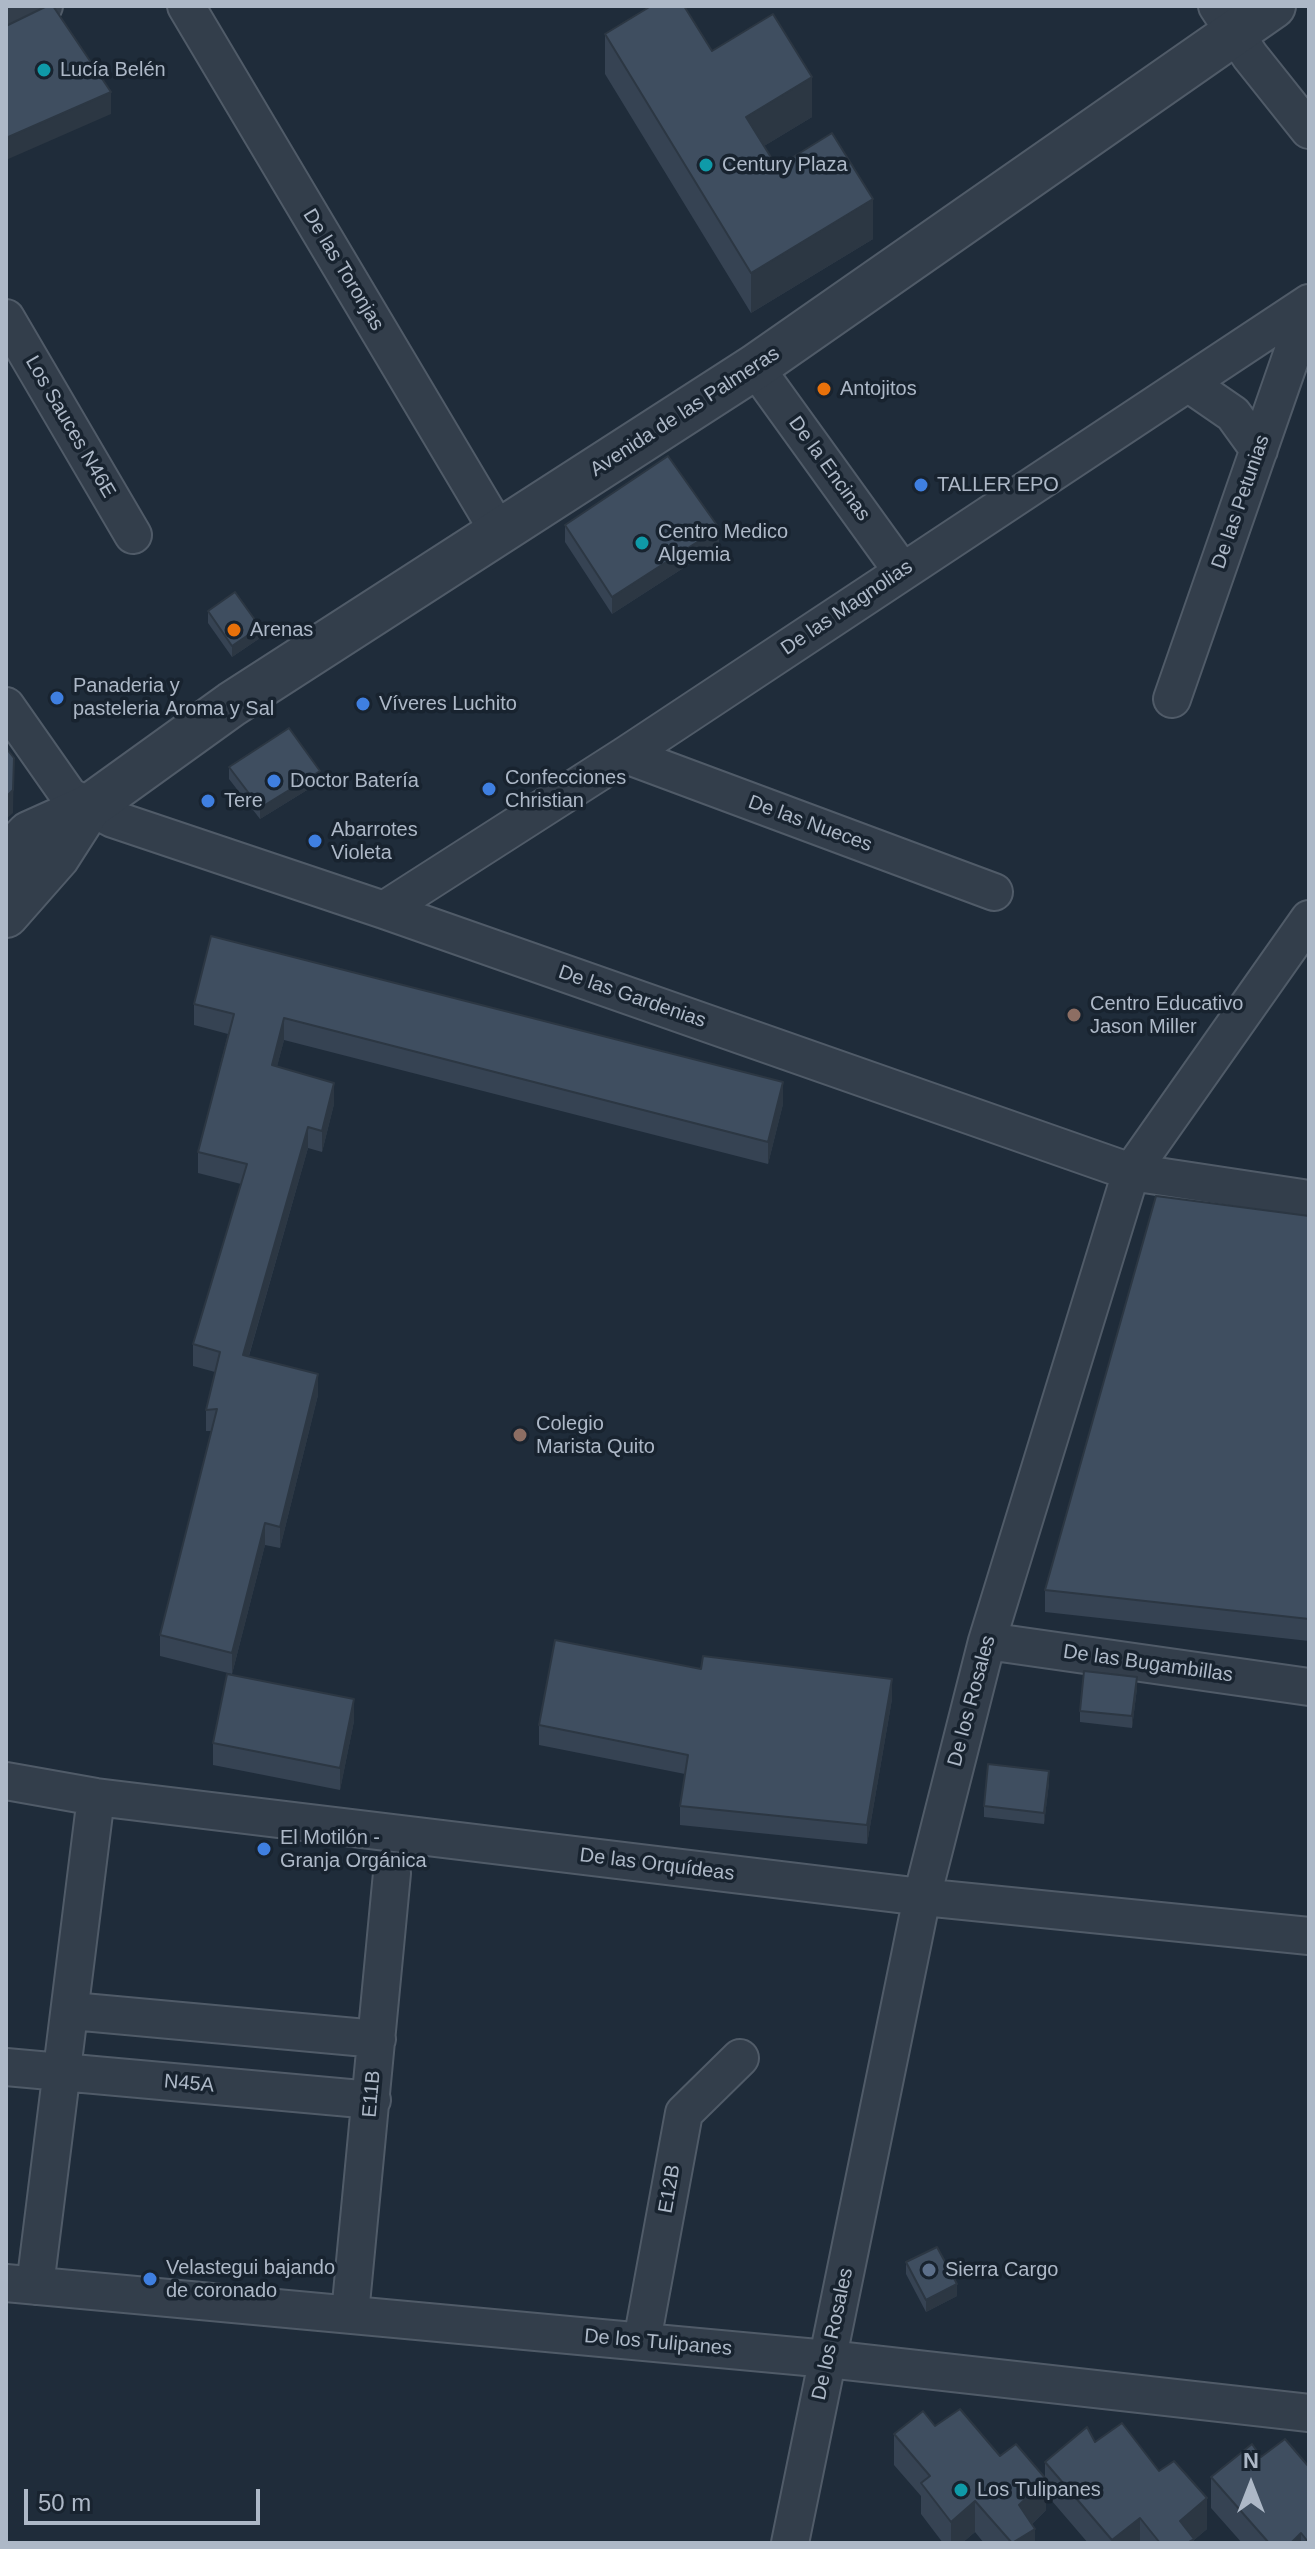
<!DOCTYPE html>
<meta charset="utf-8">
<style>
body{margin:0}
#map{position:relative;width:1315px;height:2549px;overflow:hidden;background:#1f2c3a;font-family:Arial,sans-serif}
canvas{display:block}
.frame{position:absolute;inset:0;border:8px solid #adb8c7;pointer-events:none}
.north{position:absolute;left:1211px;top:2445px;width:80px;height:80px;-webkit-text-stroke:6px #18232f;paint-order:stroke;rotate:0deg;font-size:22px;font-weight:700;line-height:32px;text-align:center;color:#adb8c7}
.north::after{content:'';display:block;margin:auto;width:28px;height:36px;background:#adb8c7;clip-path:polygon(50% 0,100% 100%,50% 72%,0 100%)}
.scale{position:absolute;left:24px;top:2489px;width:236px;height:36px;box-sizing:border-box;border:4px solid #adb8c7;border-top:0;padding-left:10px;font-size:24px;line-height:28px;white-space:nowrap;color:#adb8c7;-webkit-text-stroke:6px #18232f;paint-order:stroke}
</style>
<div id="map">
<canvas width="1315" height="2549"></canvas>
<div class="frame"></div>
<div class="north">N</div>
<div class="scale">50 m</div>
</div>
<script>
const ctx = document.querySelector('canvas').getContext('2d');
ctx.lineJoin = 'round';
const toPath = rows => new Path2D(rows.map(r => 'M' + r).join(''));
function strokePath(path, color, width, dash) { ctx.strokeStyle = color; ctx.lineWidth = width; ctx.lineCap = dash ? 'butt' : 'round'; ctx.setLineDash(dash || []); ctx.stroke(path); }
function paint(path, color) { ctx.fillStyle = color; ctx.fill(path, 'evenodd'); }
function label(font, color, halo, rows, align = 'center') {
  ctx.font = font + ' Arial,sans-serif'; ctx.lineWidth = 7; ctx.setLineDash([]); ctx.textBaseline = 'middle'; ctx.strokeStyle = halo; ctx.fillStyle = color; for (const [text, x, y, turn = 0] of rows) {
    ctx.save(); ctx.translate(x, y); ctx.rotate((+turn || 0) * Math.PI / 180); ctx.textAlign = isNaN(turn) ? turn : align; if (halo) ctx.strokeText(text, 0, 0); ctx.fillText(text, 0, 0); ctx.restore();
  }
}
const minor = toPath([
 [186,6,500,534],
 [1217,6,1250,56,1309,130],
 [6,27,44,6],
 [6,318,133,535],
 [755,367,902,571],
 [1188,383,1233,414,1259,450],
 [1172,699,1309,305],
 [6,706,69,796,113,819,384,910,1131,1172,1309,1199],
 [626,755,994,892],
 [384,910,626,755,1309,303],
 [987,1641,1309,1687],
 [6,1781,96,1797,922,1897,1309,1936],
 [72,2011,377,2039],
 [6,2067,372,2100],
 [6,2283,828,2359,1309,2413],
 [35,2286,96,1797],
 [350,2314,392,1873],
 [642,2341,684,2113,740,2058],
 [790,2543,922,1897,987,1641,1131,1172,1309,919]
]);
const tertiary = toPath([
 [6,858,29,834,89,807,232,704,755,367,1273,6],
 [6,915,57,857,89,807]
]);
const wall = toPath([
 [605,34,712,51,812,117,764,146,777,167,873,239,751,313,605,74],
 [565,525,719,545,612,614,565,542],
 [208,611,260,638,232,657,208,623],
 [229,767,320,782,260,819,229,779],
 [211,936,783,1104,768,1164,284,1040,277,1066,334,1104,322,1152,308,1148,249,1356,318,1395,280,1548,265,1545,232,1674,160,1656,160,1635,211,1431,206,1431,206,1410,215,1372,193,1366,193,1344,241,1184,198,1173,198,1152,228,1034,194,1025,194,1004],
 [1309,1216,1309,1641,1045,1612,1045,1590],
 [701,1669,892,1699,867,1844,680,1825,680,1806,685,1774,539,1745,539,1725],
 [1137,1688,1132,1728,1080,1722,1080,1711],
 [354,1721,340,1790,213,1765,213,1743],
 [1049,1783,1044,1824,984,1817,984,1806],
 [906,2262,957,2296,926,2312,906,2274],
 [935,2426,1045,2478,1045,2462,1095,2442,1159,2471,1207,2529,1194,2540,1194,2543,1088,2543,1046,2494,1046,2510,1032,2524,1035,2543,984,2543,975,2532,962,2543,943,2543,921,2514,921,2496,894,2465,894,2434],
 [1252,2444,1309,2543,1242,2543,1211,2508,1211,2477]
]);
const shadedWall = toPath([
 [812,77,812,117,746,157,746,117],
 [111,92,111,114,6,160,6,138],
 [873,199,873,239,751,313,751,273],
 [719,528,719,545,612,614,612,597],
 [260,627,260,638,232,657,232,646],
 [14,758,13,813,6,819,6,797],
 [320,771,320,782,260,819,260,808],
 [284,1018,284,1040,272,1086,272,1065],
 [783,1082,783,1104,768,1164,768,1142],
 [334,1083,334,1104,322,1152,322,1131],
 [308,1127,308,1148,243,1376,243,1355],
 [318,1374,318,1395,280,1548,280,1527],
 [265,1523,265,1545,232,1674,232,1653],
 [1137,1677,1137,1688,1132,1728,1132,1716],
 [892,1679,892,1699,867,1844,867,1825],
 [354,1699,354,1721,340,1790,340,1768],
 [1049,1771,1049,1783,1044,1824,1044,1813],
 [957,2284,957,2296,926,2312,926,2300],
 [1046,2479,1046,2510,1019,2536,1019,2505],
 [1207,2498,1207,2529,1194,2540,1194,2543,1180,2543,1180,2521],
 [975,2501,975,2532,962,2543,951,2543,951,2522],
 [1140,2518,1140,2543,1112,2543,1112,2540],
 [1035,2529,1035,2543,1012,2543],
 [1301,2533,1301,2543,1291,2543]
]);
const building = toPath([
 [47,6,53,6,111,92,6,138,6,26,47,6],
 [651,6,684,6,712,51,773,14,812,77,746,117,777,167,832,133,873,199,751,273,605,34,651,6],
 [668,456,719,528,612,597,565,525,668,456],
 [235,592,260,627,232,646,208,611,235,592],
 [289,728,320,771,260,808,229,767,289,728],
 [6,748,14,758,13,790,6,797,6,748],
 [211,936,783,1082,768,1142,284,1018,272,1065,334,1083,322,1131,308,1127,243,1355,318,1374,280,1527,265,1523,232,1653,160,1635,217,1409,206,1410,220,1352,193,1344,247,1164,198,1152,234,1014,194,1004,211,936],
 [1156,1196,1309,1216,1309,1619,1045,1590,1156,1196],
 [555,1640,701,1669,703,1656,892,1679,867,1825,680,1806,688,1755,539,1725,555,1640],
 [1084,1671,1137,1677,1132,1716,1080,1711,1084,1671],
 [227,1674,354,1699,340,1768,213,1743,227,1674],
 [988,1764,1049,1771,1044,1813,984,1806,988,1764],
 [937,2247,957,2284,926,2300,906,2262,937,2247],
 [960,2409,1000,2456,1016,2444,1046,2479,1019,2505,1035,2529,1012,2543,975,2501,951,2522,921,2483,930,2476,894,2434,923,2411,935,2426,960,2409],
 [1122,2423,1159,2471,1174,2461,1207,2498,1180,2521,1194,2539,1187,2543,1160,2543,1140,2518,1112,2540,1045,2462,1087,2427,1095,2442,1122,2423],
 [1285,2439,1309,2467,1309,2543,1301,2533,1291,2543,1269,2543,1211,2477,1252,2444,1261,2457,1285,2439]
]);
const markers = [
 [44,70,8,"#0f9aa8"],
 [706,165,8,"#0f9aa8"],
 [824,389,8,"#e8710a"],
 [921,485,8,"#3f7fe0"],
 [642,543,8,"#0f9aa8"],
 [234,630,8,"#e8710a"],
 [57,698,8,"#3f7fe0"],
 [363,704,8,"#3f7fe0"],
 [274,781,8,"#3f7fe0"],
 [489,789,8,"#3f7fe0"],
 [208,801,8,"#3f7fe0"],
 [315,841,8,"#3f7fe0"],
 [1074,1015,8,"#8d6e63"],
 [520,1435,8,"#8d6e63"],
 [264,1849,8,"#3f7fe0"],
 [929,2270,8,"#5c6f8a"],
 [150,2279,8,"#3f7fe0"],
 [961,2490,8,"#0f9aa8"]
];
const poiNames = [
 ["Lucía Belén",60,70],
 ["Century Plaza",722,165],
 ["Antojitos",840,389],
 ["TALLER EPO",937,485],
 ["Centro Medico",658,532],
 ["Algemia",658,555],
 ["Arenas",250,630],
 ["Panaderia y",73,686],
 ["pasteleria Aroma y Sal",73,709],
 ["Víveres Luchito",379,704],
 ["Confecciones",505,778],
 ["Christian",505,801],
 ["Doctor Batería",290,781],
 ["Tere",224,801],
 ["Abarrotes",331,830],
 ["Violeta",331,853],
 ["Centro Educativo",1090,1004],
 ["Jason Miller",1090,1027],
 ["Colegio",536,1424],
 ["Marista Quito",536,1447],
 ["El Motilón -",280,1838],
 ["Granja Orgánica",280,1861],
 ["Velastegui bajando",166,2268],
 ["de coronado",166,2291],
 ["Sierra Cargo",945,2270],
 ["Los Tulipanes",977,2490]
];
const streetNames = [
 ["De las Toronjas",343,270,59],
 ["Avenida de las Palmeras",685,412,-33],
 ["Los Sauces N46E",70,427,60],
 ["De la Encinas",829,469,54],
 ["De las Petunias",1241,502,-71],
 ["De las Magnolias",847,608,-34],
 ["De las Nueces",810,824,20],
 ["De las Gardenias",632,997,19],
 ["De las Bugambillas",1148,1664,8],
 ["De los Rosales",972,1701,-75],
 ["De las Orquídeas",657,1865,7],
 ["N45A",189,2084,5],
 ["E11B",372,2094,-85],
 ["E12B",670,2189,-80],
 ["De los Rosales",833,2334,-78],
 ["De los Tulipanes",658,2343,5]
];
strokePath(minor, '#505b68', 40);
strokePath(tertiary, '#505b68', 48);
strokePath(minor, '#333e4b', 36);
strokePath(tertiary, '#333e4b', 44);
paint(wall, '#364353');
paint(shadedWall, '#2c3743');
paint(building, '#3f4e60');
strokePath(building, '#2c3743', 2);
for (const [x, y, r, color] of markers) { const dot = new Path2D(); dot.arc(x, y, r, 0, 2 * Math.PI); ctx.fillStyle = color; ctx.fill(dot); strokePath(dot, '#18232f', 3); }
label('20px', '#adb8c7', '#18232f', poiNames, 'left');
label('20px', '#adb8c7', '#18232f', streetNames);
</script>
